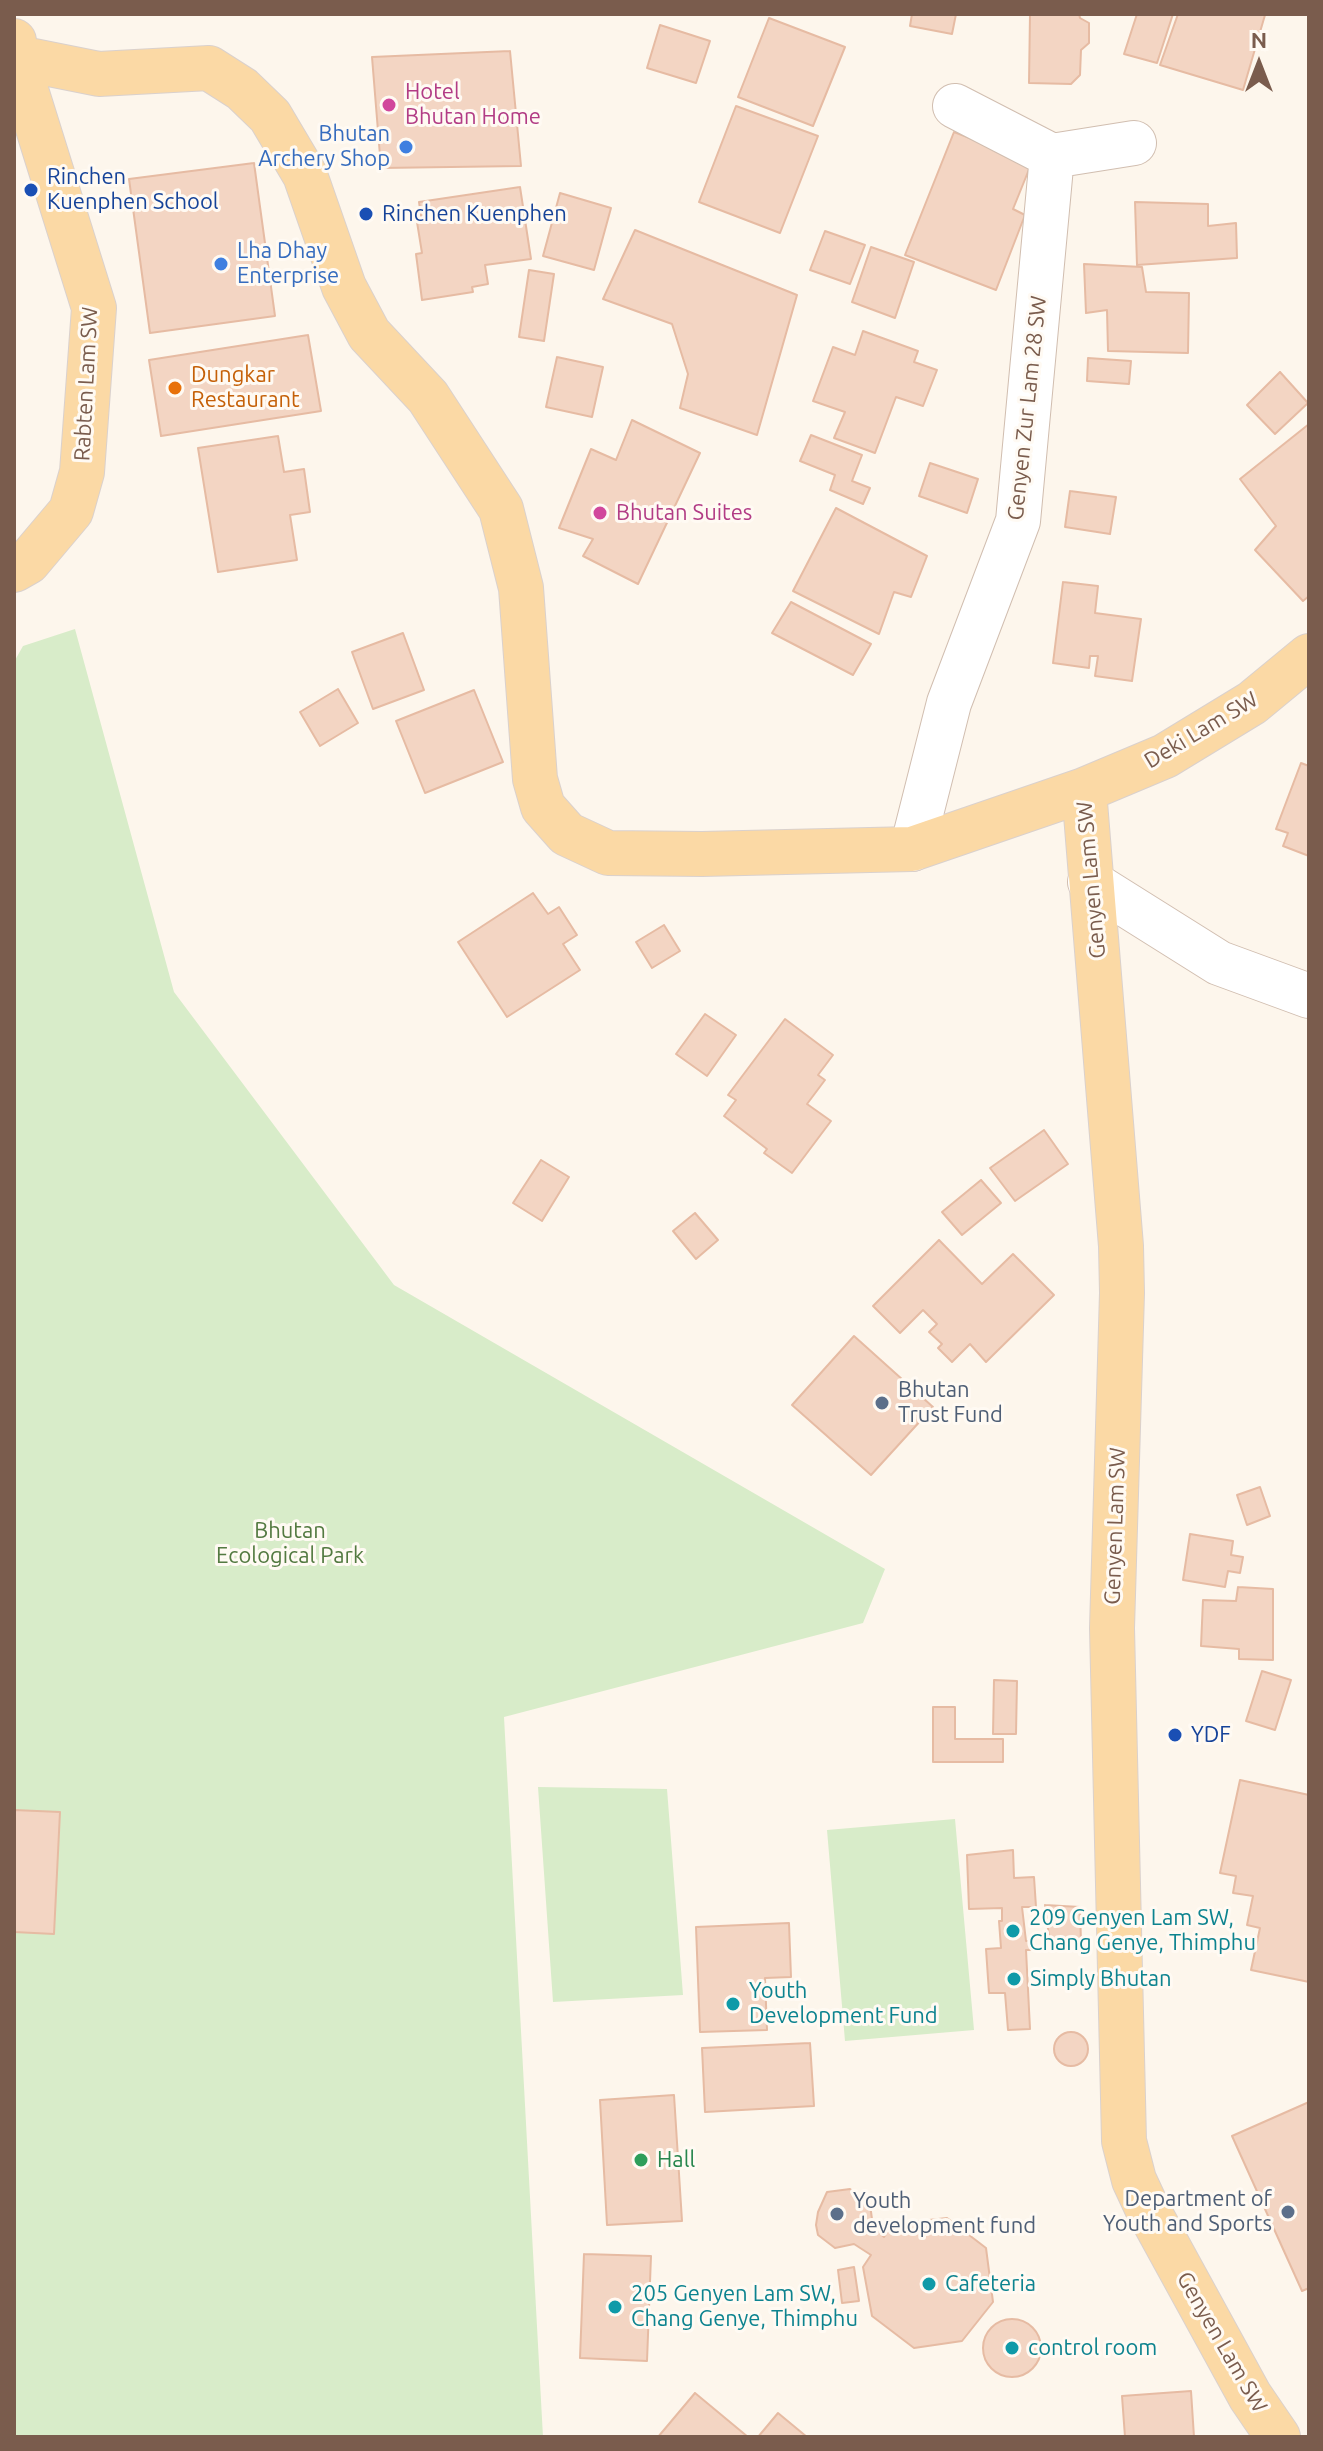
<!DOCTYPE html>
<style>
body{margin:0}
#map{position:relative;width:1323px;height:2451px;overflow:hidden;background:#fdf6ec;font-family:Ubuntu,sans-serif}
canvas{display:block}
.frame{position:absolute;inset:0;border:16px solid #7a5c4d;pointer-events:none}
.north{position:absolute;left:1219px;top:24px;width:80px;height:80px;-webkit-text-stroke:6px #fffaf3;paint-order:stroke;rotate:0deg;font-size:22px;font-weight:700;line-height:32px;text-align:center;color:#7a5c4d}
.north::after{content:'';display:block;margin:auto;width:28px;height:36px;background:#7a5c4d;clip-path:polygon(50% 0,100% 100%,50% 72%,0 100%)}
</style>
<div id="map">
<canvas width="1323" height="2451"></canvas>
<div class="frame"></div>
<div class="north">N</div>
</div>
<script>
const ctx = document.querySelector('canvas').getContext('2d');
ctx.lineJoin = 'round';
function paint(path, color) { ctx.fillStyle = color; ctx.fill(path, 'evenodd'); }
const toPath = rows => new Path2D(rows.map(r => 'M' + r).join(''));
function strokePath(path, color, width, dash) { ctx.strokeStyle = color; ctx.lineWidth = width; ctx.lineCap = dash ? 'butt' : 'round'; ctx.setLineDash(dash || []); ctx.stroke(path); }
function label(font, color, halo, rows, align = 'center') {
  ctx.font = font + ' Ubuntu,sans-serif'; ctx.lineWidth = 6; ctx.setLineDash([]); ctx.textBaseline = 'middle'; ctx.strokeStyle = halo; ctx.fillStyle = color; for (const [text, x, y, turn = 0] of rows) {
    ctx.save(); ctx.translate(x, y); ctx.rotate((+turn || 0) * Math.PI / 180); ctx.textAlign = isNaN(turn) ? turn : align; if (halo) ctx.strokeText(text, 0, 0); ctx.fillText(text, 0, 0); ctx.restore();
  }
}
const green = toPath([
 [75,629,174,992,394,1285,885,1569,863,1623,504,1717,543,2437,14,2437,14,662,23,646],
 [538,1787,667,1789,683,1995,553,2002],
 [955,1819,974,2030,845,2041,827,1830]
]);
const building = toPath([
 [912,14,956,14,952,34,910,26,912,14],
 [1030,14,1079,14,1080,18,1089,23,1089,43,1081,50,1080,75,1071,84,1029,83,1030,14],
 [1137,14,1173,14,1157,63,1124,54,1137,14],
 [1178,14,1265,15,1243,90,1160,65,1178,14],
 [769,18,845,47,813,126,738,97,769,18],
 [660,25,710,41,696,83,647,68,660,25],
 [510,51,521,166,381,168,372,57,510,51],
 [736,106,818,136,780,233,699,202,736,106],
 [954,132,1032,162,1013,209,1025,215,996,290,905,255,954,132],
 [254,163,275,316,150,333,129,179,254,163],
 [520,187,531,259,485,265,488,284,472,287,473,292,422,300,416,254,422,253,417,222,422,222,419,202,520,187],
 [560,193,611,208,594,270,543,256,560,193],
 [1135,202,1208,204,1208,226,1236,223,1237,258,1137,265,1135,202],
 [635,230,797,295,757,435,680,408,688,374,672,324,603,299,635,230],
 [825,231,865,245,850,284,810,270,825,231],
 [871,247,914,262,895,318,852,302,871,247],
 [1084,264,1142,267,1146,292,1189,293,1188,353,1108,351,1107,310,1086,313,1084,264],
 [529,270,554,274,544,341,519,337,529,270],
 [863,331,918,351,914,362,937,370,923,406,896,397,875,453,834,438,845,412,813,401,833,347,855,355,863,331],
 [308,335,321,411,161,436,149,360,308,335],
 [557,357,603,367,592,417,546,407,557,357],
 [1088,358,1131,361,1129,384,1087,381,1088,358],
 [1280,372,1308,403,1275,434,1247,405,1280,372],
 [632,420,700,453,638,584,583,556,593,539,559,528,591,449,616,460,632,420],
 [1309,424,1309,596,1303,601,1255,550,1276,526,1240,479,1309,424],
 [811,435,862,455,852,481,870,488,863,504,830,490,835,475,800,461,811,435],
 [278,436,284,472,304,469,310,512,290,515,297,560,218,572,198,448,278,436],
 [930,463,978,479,967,513,919,496,930,463],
 [1070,491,1116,497,1110,534,1065,527,1070,491],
 [836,508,927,556,911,597,894,592,879,634,793,591,836,508],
 [1063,582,1098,586,1095,613,1141,619,1132,681,1095,676,1098,656,1090,656,1089,668,1053,663,1063,582],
 [791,602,871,644,853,675,772,633,791,602],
 [403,633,424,690,373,709,352,652,403,633],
 [338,689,358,723,320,746,300,712,338,689],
 [474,690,503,762,425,793,396,721,474,690],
 [1301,763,1309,766,1309,856,1283,846,1288,833,1276,829,1301,763],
 [533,893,548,914,559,907,577,935,563,944,580,970,507,1017,458,942,533,893],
 [664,925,680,951,652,968,636,942,664,925],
 [705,1014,736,1035,707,1076,676,1054,705,1014],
 [785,1019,833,1055,818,1075,825,1080,807,1104,831,1121,792,1173,764,1153,767,1149,724,1116,736,1100,728,1095,785,1019],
 [1044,1130,1068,1164,1015,1201,990,1168,1044,1130],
 [541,1160,569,1177,542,1221,513,1203,541,1160],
 [981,1180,1001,1203,962,1235,942,1212,981,1180],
 [695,1213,718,1240,696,1259,673,1231,695,1213],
 [939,1240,982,1284,1013,1254,1054,1295,986,1362,970,1344,952,1362,938,1348,942,1344,929,1332,937,1324,923,1310,900,1333,873,1306,939,1240],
 [854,1336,933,1407,871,1475,792,1405,854,1336],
 [1260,1487,1270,1516,1247,1525,1237,1495,1260,1487],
 [1190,1534,1233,1541,1231,1555,1243,1557,1240,1573,1228,1571,1225,1587,1183,1580,1190,1534],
 [1238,1587,1273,1589,1273,1660,1239,1659,1239,1649,1201,1646,1203,1600,1236,1601,1238,1587],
 [1262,1671,1291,1680,1275,1730,1246,1721,1262,1671],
 [994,1680,1017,1681,1016,1734,993,1734,994,1680],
 [933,1707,955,1707,955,1739,1003,1739,1003,1762,933,1762,933,1707],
 [1240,1780,1309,1795,1309,1982,1251,1970,1260,1928,1247,1925,1253,1896,1233,1893,1236,1876,1220,1873,1240,1780],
 [14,1810,60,1812,54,1934,14,1932,14,1810],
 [1013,1850,1014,1878,1034,1877,1036,1907,1022,1907,1026,1941,1033,1941,1034,1950,1026,1950,1030,2029,1008,2030,1005,1993,989,1993,986,1949,1001,1948,999,1921,1002,1921,1002,1908,969,1909,967,1855,1013,1850],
 [1045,1905,1080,1907,1081,1943,1050,1945,1045,1905],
 [789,1923,791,1977,765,1978,767,2030,700,2032,696,1927,789,1923],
 '1054 2049a17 17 0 1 1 34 0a17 17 0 1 1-34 0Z',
 [810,2043,814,2106,705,2112,702,2048,810,2043],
 [674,2095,682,2221,607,2225,600,2100,674,2095],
 [1309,2102,1309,2288,1302,2291,1232,2136,1309,2102],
 [850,2189,870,2204,873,2227,884,2237,893,2224,947,2218,986,2248,993,2302,962,2341,914,2348,872,2316,863,2267,871,2255,854,2244,835,2248,818,2235,816,2225,818,2212,827,2192,850,2189],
 [584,2254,651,2256,647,2361,580,2358,584,2254],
 [854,2267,859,2301,842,2303,838,2270,854,2267],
 '983 2348a29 29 0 1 1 58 0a29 29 0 1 1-58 0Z',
 [1191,2391,1194,2437,1125,2437,1122,2396,1191,2391],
 [695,2393,748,2437,658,2437,695,2393],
 [778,2413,807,2437,758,2437,778,2413]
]);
const minor = toPath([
 [1052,156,1134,143],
 [912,849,949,703,1018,521,1052,156,955,106],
 [1090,882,1219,963,1309,996]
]);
const major = toPath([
 [14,41,16,58,94,308,82,472,71,511,28,562,14,570],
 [14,57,99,74,209,68,242,89,270,116,305,175,344,287,369,334,428,397,501,509,521,588,535,779,543,807,567,834,608,853,702,854,912,849,1084,790,1165,756,1252,703,1309,656],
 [1084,790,1121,1246,1122,1293,1112,1628,1124,2141,1134,2180,1147,2208,1250,2396,1278,2437]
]);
const markers = [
 [389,105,8,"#d1479c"],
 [406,147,8,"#3f7fe0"],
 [31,190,8,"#1a4fb4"],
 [366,214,8,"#1a4fb4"],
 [221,264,8,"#3f7fe0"],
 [175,388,8,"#e8710a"],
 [600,513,8,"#d1479c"],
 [882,1403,8,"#5c6f8a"],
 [1175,1735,8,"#1a4fb4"],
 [1013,1931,8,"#0f9aa8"],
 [1014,1979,8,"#0f9aa8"],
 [733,2004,8,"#0f9aa8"],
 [641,2160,8,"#2e9e5b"],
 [1288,2212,8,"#5c6f8a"],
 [837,2214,8,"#5c6f8a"],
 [929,2284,8,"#0f9aa8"],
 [615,2307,8,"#0f9aa8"],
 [1012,2348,8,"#0f9aa8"]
];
const hotelNames = [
 ["Hotel",405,92],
 ["Bhutan Home",405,117],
 ["Bhutan Suites",616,513]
];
const shopNames = [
 ["Bhutan",390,134],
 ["Archery Shop",390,159],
 ["Lha Dhay",237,251,"left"],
 ["Enterprise",237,276,"left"]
];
const transitNames = [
 ["Rinchen",47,177],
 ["Kuenphen School",47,202],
 ["Rinchen Kuenphen",382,214],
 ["YDF",1191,1735]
];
const foodNames = [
 ["Dungkar",191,375],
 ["Restaurant",191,400]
];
const streetNames = [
 ["Rabten Lam SW",86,384,-87],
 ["Genyen Zur Lam 28 SW",1027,408,-84],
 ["Deki Lam SW",1201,730,-31],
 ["Genyen Lam SW",1091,880,-95],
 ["Genyen Lam SW",1115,1526,-88],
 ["Genyen Lam SW",1222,2342,60]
];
const serviceNames = [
 ["Bhutan",898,1390],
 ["Trust Fund",898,1415],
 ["Department of",1272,2199,"right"],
 ["Youth and Sports",1272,2224,"right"],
 ["Youth",853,2201],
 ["development fund",853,2226]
];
const parkNames = [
 ["Bhutan",290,1531],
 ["Ecological Park",290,1556]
];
const cultureNames = [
 ["209 Genyen Lam SW,",1029,1918],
 ["Chang Genye, Thimphu",1029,1943],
 ["Simply Bhutan",1030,1979],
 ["Youth",749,1991],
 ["Development Fund",749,2016],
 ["Cafeteria",945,2284],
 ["205 Genyen Lam SW,",631,2294],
 ["Chang Genye, Thimphu",631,2319],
 ["control room",1028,2348]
];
const leisureNames = [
 ["Hall",657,2160]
];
paint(green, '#d8ecc9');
paint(building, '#f3d5c3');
strokePath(building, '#e6bba3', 2);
strokePath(minor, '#d1beb0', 46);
strokePath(major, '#dad1cd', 46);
strokePath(minor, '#fff', 44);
strokePath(major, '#fbd9a5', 44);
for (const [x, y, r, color] of markers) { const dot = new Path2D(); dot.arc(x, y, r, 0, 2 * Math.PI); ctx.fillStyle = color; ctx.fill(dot); strokePath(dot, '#fffaf3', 3); }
label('22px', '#b23c85', '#fffaf3', hotelNames, 'left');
label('22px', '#366cbe', '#fffaf3', shopNames, 'right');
label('22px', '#164399', '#fffaf3', transitNames, 'left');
label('22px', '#c56008', '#fffaf3', foodNames, 'left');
label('22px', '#7a5c4d', '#fffaf3', streetNames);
label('22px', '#4e5e75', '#fffaf3', serviceNames, 'left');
label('22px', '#537a41', '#fffaf3', parkNames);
label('22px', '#0d838f', '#fffaf3', cultureNames, 'left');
label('22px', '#27864d', '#fffaf3', leisureNames, 'left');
</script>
